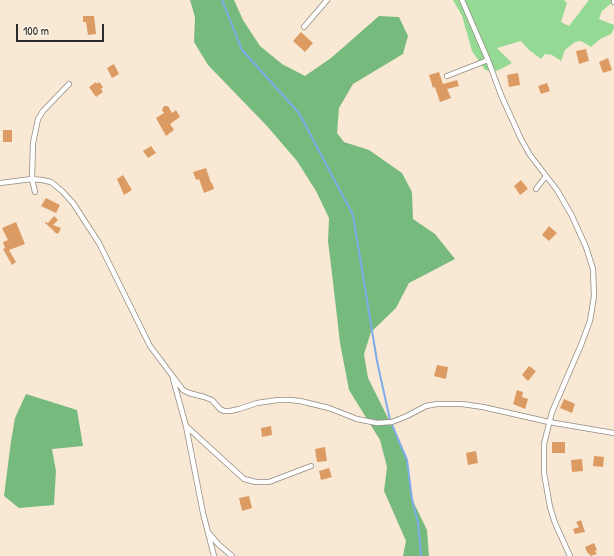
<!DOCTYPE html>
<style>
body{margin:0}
#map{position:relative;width:614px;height:556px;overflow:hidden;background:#f9e9d4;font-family:"Patrick Hand",sans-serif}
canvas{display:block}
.scale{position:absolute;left:16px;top:24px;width:88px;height:18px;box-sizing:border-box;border:2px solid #2b2b2b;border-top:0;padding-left:5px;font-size:12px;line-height:14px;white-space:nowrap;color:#2b2b2b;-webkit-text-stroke:3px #fcf5e5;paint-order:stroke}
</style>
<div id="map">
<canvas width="614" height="556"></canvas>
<div class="scale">100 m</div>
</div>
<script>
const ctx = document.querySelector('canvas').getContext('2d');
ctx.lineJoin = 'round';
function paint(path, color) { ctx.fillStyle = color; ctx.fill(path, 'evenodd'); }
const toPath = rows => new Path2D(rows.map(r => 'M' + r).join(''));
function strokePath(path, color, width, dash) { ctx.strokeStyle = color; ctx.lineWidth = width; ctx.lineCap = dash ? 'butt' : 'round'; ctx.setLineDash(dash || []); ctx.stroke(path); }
const green = toPath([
 [453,0,564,0,567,3,561,22,569,26,589,0,614,0,614,1,602,11,599,19,614,25,614,28,611,34,600,39,591,47,581,41,575,42,565,50,561,61,552,55,545,54,541,59,529,50,521,41,497,48,512,63,501,69,493,72,485,70,472,51,462,16]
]);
const forest = toPath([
 [190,0,234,0,243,20,260,46,282,64,305,76,331,58,379,16,399,17,408,36,403,54,353,84,339,108,337,133,344,142,369,150,402,173,412,192,413,219,435,234,455,259,409,283,396,308,371,332,364,354,368,378,389,420,407,460,412,499,427,530,429,556,403,556,406,541,384,491,387,467,380,440,349,390,340,343,333,282,328,241,329,218,316,191,297,161,266,125,208,65,194,42,195,17],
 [26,394,77,410,83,446,52,449,56,471,54,505,19,508,4,496,11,441,15,418]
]);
const stream = toPath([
 [222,0,242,50,299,113,353,215,377,361,390,420,407,460,412,499,418,523,421,556]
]);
const building = toPath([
 [83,16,94,16,96,34,88,35,86,22,83,22],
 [301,32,313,43,305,52,293,41],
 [586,49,589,61,579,64,576,51],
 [608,58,612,70,603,73,599,62],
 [114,64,119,74,112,78,107,68],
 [439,72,443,84,457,80,459,86,447,89,451,98,440,102,435,87,433,88,429,75],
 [518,73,520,85,509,87,507,75],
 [96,82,97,84,99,82,103,87,101,89,103,92,96,97,89,87],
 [547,83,550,91,541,94,538,86],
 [164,106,168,106,172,113,176,110,180,117,170,124,174,130,166,136,156,118,164,113,162,110],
 [3,130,12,130,12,142,3,142],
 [151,146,156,153,148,158,143,151],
 [206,168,211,183,212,183,214,189,204,193,199,179,196,180,193,172],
 [123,175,132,190,124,195,117,179],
 [521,180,528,189,520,195,514,186],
 [46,198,60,205,56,213,41,206],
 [54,216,58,220,53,225,61,228,58,234,54,232,54,231,45,223,45,222,48,223],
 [16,222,25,244,9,250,16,262,12,265,3,249,5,248,3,242,8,240,2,228],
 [549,226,557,233,549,241,542,235],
 [437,365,448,367,446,379,434,376],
 [529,366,536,371,528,381,522,375],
 [517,390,523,392,522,397,528,399,525,409,513,404],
 [564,399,575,404,572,413,560,408],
 [271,426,272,435,262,437,261,428],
 [552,442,565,442,565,453,552,453],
 [325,447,327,461,317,462,315,449],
 [476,451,478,463,468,465,466,453],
 [594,456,604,457,603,467,593,466],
 [582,459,583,471,572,472,571,460],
 [329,468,332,477,321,480,319,471],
 [249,496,252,508,242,511,239,498],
 [581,520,585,532,575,534,573,529,579,527,576,522],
 [594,543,597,550,595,551,597,554,590,556,589,553,588,554,585,547]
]);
const street = toPath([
 [462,0,488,60,501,95,521,139,530,155,557,190,571,214,586,247,593,269,594,296,590,321,581,345,552,412,544,444,544,473,550,507,555,523,570,556],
 [614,0,614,2],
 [304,27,327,0],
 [447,76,488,60],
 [0,183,32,179,42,180,51,182,62,191,73,203,99,243,150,346,183,390,189,393,204,397,212,400,220,409,224,411,230,411,239,409,257,403,278,400,290,400,300,401,329,408,357,419,377,423,392,422,407,416,426,406,437,404,462,404,483,407,549,422,614,433],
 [536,189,546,176],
 [35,192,32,179,33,143,38,119,43,111,69,84],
 [173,379,186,426,203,513,214,556],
 [186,426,244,479,256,482,269,482,311,466],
 [208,532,218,544,232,556]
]);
paint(green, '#94da94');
paint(forest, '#77ba7e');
strokePath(stream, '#7dade8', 2);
paint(building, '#dd9b64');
strokePath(street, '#928a80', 6);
strokePath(street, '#fff', 4.5);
</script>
